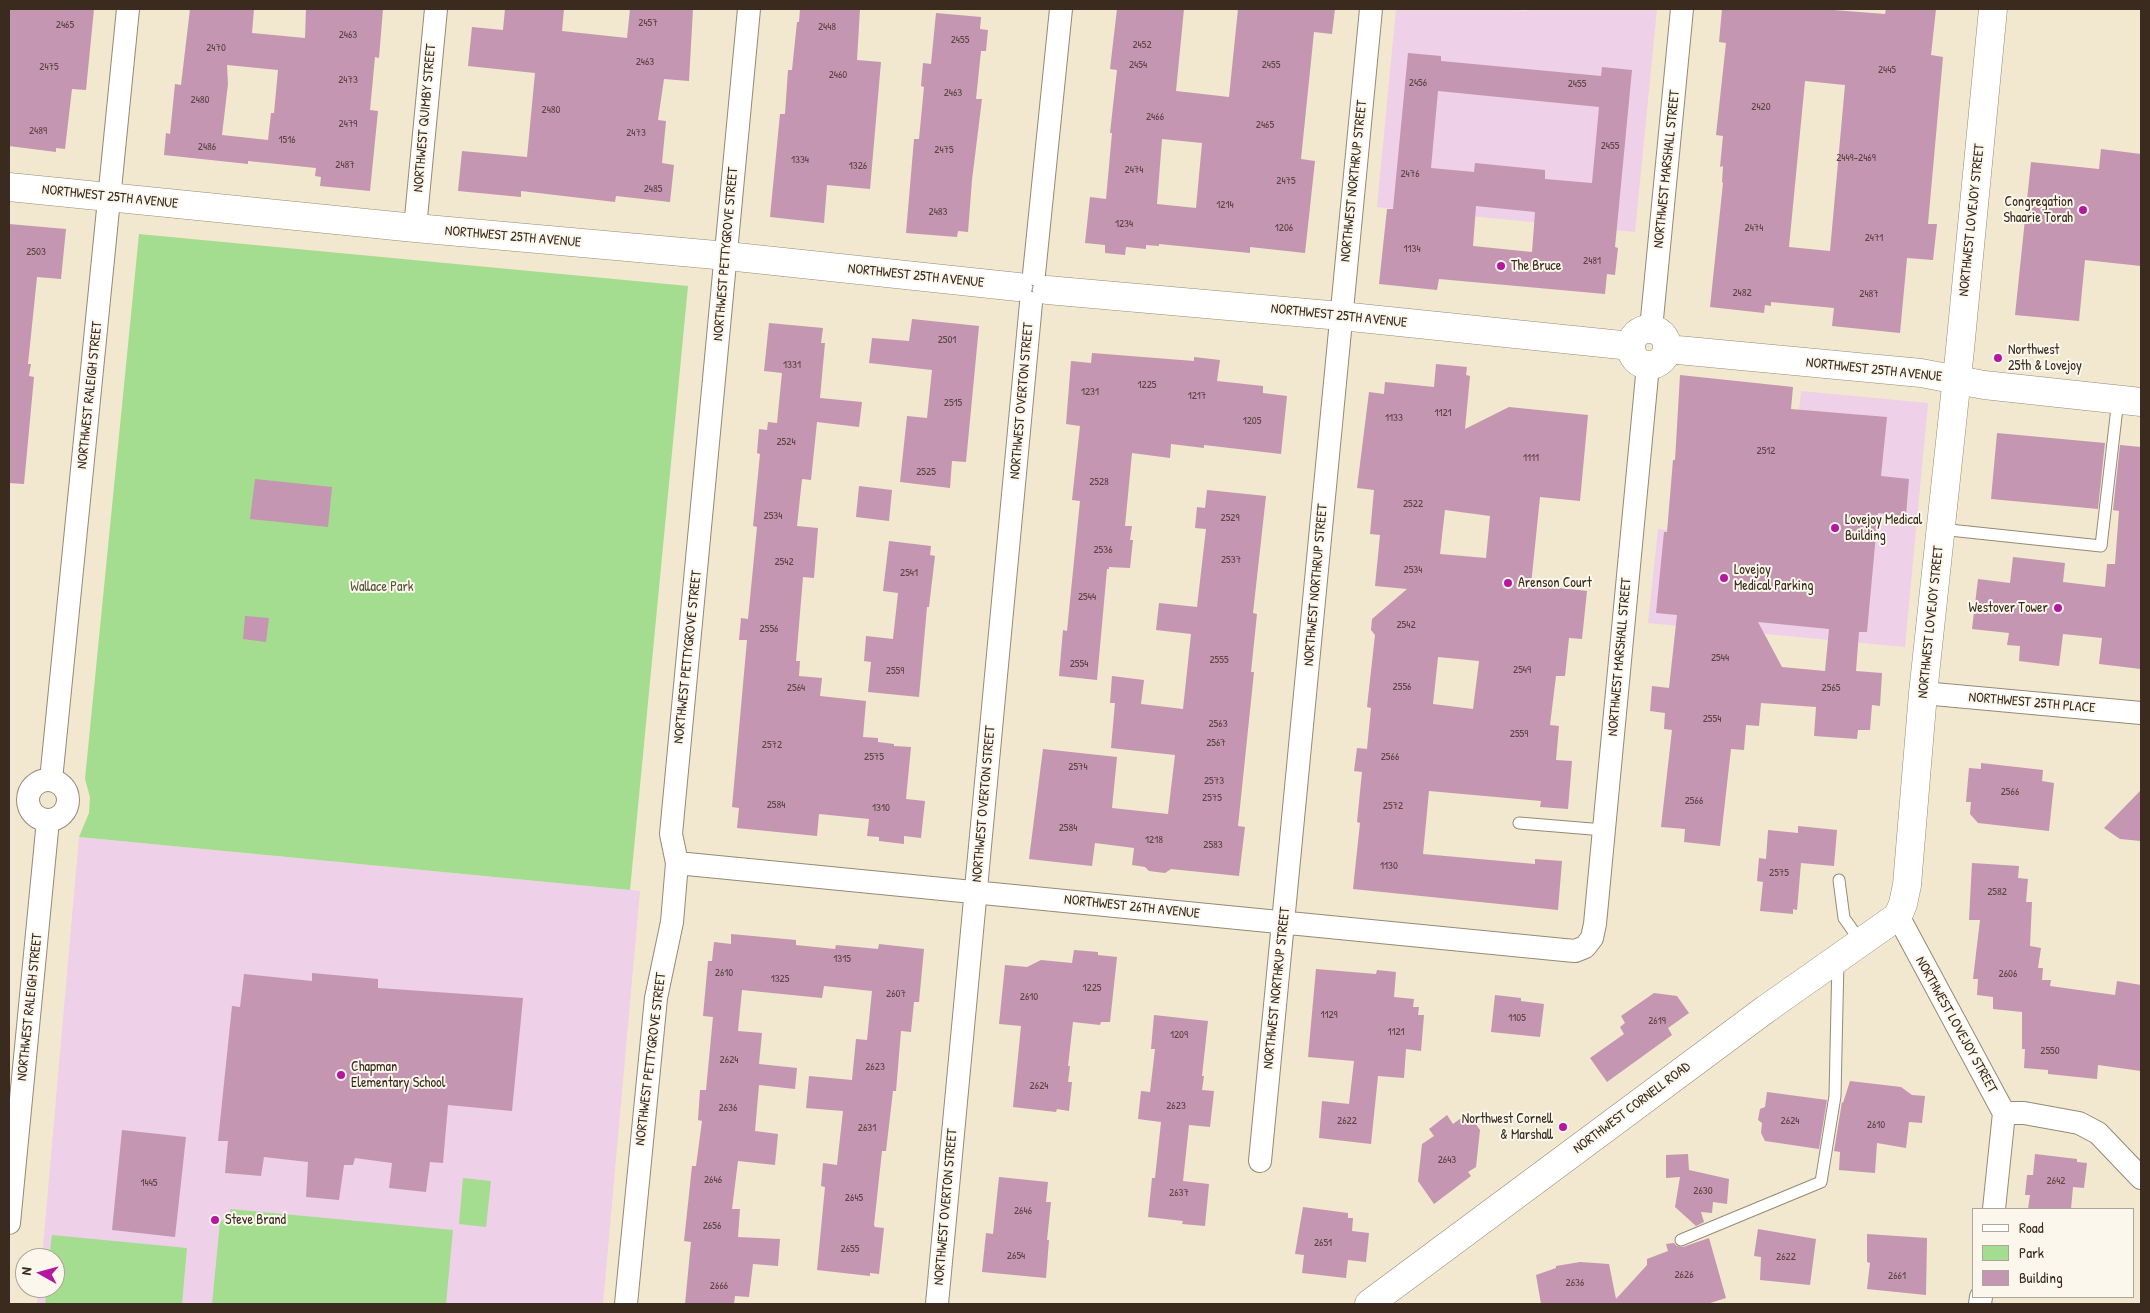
<!DOCTYPE html>
<style>
body{margin:0}
#map{position:relative;width:2150px;height:1313px;overflow:hidden;background:#f1e8cf;font-family:"Patrick Hand",sans-serif}
canvas{display:block}
.frame{position:absolute;inset:0;border:10px solid #3b2a1e;pointer-events:none}
.legend{position:absolute;left:1972px;top:1208px;width:162px;height:90px;box-sizing:border-box;background:#fbf7ec;border:1px solid #aea59a;margin:0;padding:6px 9px;list-style:none;font-size:15px;color:#3b2a1e}
.legend li{display:flex;align-items:center;gap:10px;height:25px}
.legend b{width:25px;border:1px solid #aea59a}
.north{position:absolute;left:15px;top:1248px;width:50px;height:50px;box-sizing:border-box;background:#fbf7ec;border:1px solid #aea59a;border-radius:50%;rotate:277deg;font-size:14px;font-weight:700;line-height:20px;text-align:center;color:#3b2a1e}
.north::after{content:'';display:block;margin:auto;width:18px;height:22px;background:#b5179e;clip-path:polygon(50% 0,100% 100%,50% 72%,0 100%)}
</style>
<div id="map">
<canvas width="2150" height="1313"></canvas>
<div class="frame"></div>
<ul class="legend">
<li><b style="height:6px;background:#fff"></b>Road</li>
<li><b style="height:14px;background:#a4dd8f"></b>Park</li>
<li><b style="height:14px;background:#c496b1"></b>Building</li>
</ul>
<div class="north">N</div>
</div>
<script>
const ctx = document.querySelector('canvas').getContext('2d');
ctx.lineJoin = 'round';
function paint(path, color) { ctx.fillStyle = color; ctx.fill(path, 'evenodd'); }
const toPath = rows => new Path2D(rows.map(r => 'M' + r).join(''));
function strokePath(path, color, width, dash) { ctx.strokeStyle = color; ctx.lineWidth = width; ctx.lineCap = dash ? 'butt' : 'round'; ctx.setLineDash(dash || []); ctx.stroke(path); }
function label(font, color, halo, rows, align = 'center') {
  ctx.font = font + ' "Patrick Hand",sans-serif'; ctx.lineWidth = 4; ctx.setLineDash([]); ctx.textBaseline = 'middle'; ctx.strokeStyle = halo; ctx.fillStyle = color; for (const [text, x, y, turn = 0] of rows) {
    ctx.save(); ctx.translate(x, y); ctx.rotate((+turn || 0) * Math.PI / 180); ctx.textAlign = isNaN(turn) ? turn : align; if (halo) ctx.strokeText(text, 0, 0); ctx.fillText(text, 0, 0); ctx.restore();
  }
}
const built = toPath([
 [1396,9,1503,9,1526,11,1527,9,1657,9,1635,232,1377,207],
 [1801,391,1928,403,1905,647,1648,623,1658,529,1786,541],
 [79,837,640,891,603,1304,37,1304,39,1288,55,1288,55,1258,42,1258]
]);
const green = toPath([
 [139,234,688,286,630,890,79,837,89,813,90,797,85,779],
 [463,1178,491,1181,486,1227,459,1224],
 [230,1209,453,1230,446,1304,212,1304,220,1222,230,1216],
 [52,1235,187,1248,182,1304,45,1304,47,1288,55,1288,55,1258,49,1258]
]);
const building = toPath([
 [9,9,94,9,86,90,72,89,65,149,56,148,56,152,9,146],
 [190,9,254,9,252,33,305,38,306,9,383,9,379,58,375,57,370,110,378,111,370,191,320,186,321,177,315,176,316,168,248,161,248,164,164,155,166,133,170,134,175,84,181,85],
 [227,65,278,70,274,113,271,113,268,140,222,135,228,84],
 [505,9,564,9,562,31,627,38,630,9,693,9,689,81,664,79,658,120,666,121,662,163,674,165,670,202,616,196,615,202,521,191,521,197,458,191,462,151,527,157,535,73,468,66,472,27,503,30],
 [800,9,860,9,857,60,881,62,870,189,827,185,824,223,770,217,780,114,785,114,788,70,792,70,797,22,799,22],
 [1117,9,1184,9,1176,91,1229,97,1238,9,1335,9,1332,34,1314,32,1301,159,1315,161,1305,253,1250,247,1250,253,1159,244,1159,246,1146,245,1146,249,1126,247,1125,255,1105,253,1105,245,1085,243,1090,197,1106,199,1112,133,1110,133,1117,70,1110,69],
 [1162,139,1202,143,1196,208,1157,204],
 [1722,9,1821,9,1885,14,1886,9,1936,9,1931,55,1943,57,1928,224,1937,224,1933,260,1907,258,1900,333,1832,326,1834,308,1771,302,1771,306,1765,305,1764,313,1710,307,1723,183,1722,182,1723,166,1720,167,1723,136,1716,135,1726,43,1719,42],
 [1805,81,1845,85,1830,251,1789,247],
 [936,13,981,17,980,29,988,30,986,51,981,51,976,99,982,99,972,180,968,232,958,231,957,237,906,233,914,139,919,139,924,87,921,86,923,63,931,64],
 [1408,53,1441,56,1441,61,1601,76,1602,67,1632,70,1615,247,1618,248,1615,275,1607,274,1605,294,1439,279,1437,290,1379,284,1387,209,1393,209],
 [1438,91,1599,107,1592,183,1545,179,1545,170,1475,163,1474,172,1431,168],
 [1476,206,1535,212,1532,252,1473,246],
 [2101,149,2141,154,2141,266,2085,260,2079,321,2015,315,2031,162,2099,169],
 [9,224,66,229,61,279,37,277,28,364,31,364,29,376,34,377,24,484,9,483],
 [912,319,979,326,966,462,952,461,950,488,900,482,907,416,927,418,932,370,869,363,872,338,909,341],
 [769,323,823,328,821,343,825,343,820,398,862,402,859,427,817,422,811,480,802,479,797,526,818,528,814,578,803,577,796,661,800,661,799,676,822,678,820,696,866,701,863,737,878,738,878,742,894,744,894,746,911,747,906,799,925,801,921,838,904,836,904,844,879,841,879,837,867,836,869,819,819,814,817,836,737,828,739,808,732,807,747,640,739,640,741,618,748,619,757,527,753,526,760,454,757,453,759,429,767,430,768,422,777,423,782,373,764,371],
 [1092,353,1194,361,1194,357,1220,360,1217,381,1263,386,1263,393,1287,396,1281,454,1204,445,1204,448,1171,444,1170,458,1132,453,1125,526,1132,526,1130,540,1133,540,1130,568,1109,567,1109,569,1107,569,1097,680,1059,676,1063,630,1067,631,1080,501,1072,500,1080,426,1066,424,1071,361,1091,363],
 [1436,364,1467,367,1466,375,1470,376,1465,429,1509,407,1588,415,1580,501,1540,497,1531,585,1587,591,1582,639,1569,638,1565,676,1556,676,1550,725,1559,726,1556,760,1572,761,1568,809,1540,807,1541,801,1429,791,1423,854,1535,864,1535,859,1562,861,1558,910,1353,889,1360,823,1357,822,1362,772,1354,771,1357,748,1367,749,1371,708,1367,707,1375,635,1371,630,1372,619,1407,589,1375,586,1380,535,1370,534,1374,490,1357,488,1369,392,1384,394,1385,382,1434,387],
 [1445,510,1490,516,1486,558,1440,554],
 [1438,657,1479,661,1473,709,1433,704],
 [1680,375,1793,387,1791,409,1887,417,1881,476,1909,479,1906,516,1878,513,1867,632,1859,632,1856,671,1882,673,1880,706,1872,705,1870,730,1858,730,1857,739,1814,736,1816,707,1761,703,1759,726,1746,725,1744,750,1731,749,1720,846,1684,842,1685,829,1661,827,1672,730,1664,729,1665,713,1650,711,1652,686,1669,688,1677,615,1656,613,1664,532,1667,532,1673,460,1675,460],
 [1758,622,1829,629,1825,671,1782,667],
 [1997,433,2105,443,2098,509,1991,499],
 [2120,445,2141,447,2141,669,2099,664,2102,638,2063,634,2059,666,2019,661,2020,646,2007,645,2009,633,1972,629,1978,579,2010,583,2013,557,2065,563,2063,582,2105,587,2107,564,2115,564,2119,511,2113,510],
 [255,479,332,487,328,527,250,519],
 [859,486,892,490,889,521,856,517],
 [1207,490,1266,496,1253,613,1257,614,1251,672,1254,672,1238,826,1245,827,1239,876,1171,869,1165,873,1149,871,1145,867,1132,865,1134,848,1095,843,1092,866,1029,859,1043,749,1117,757,1112,808,1168,814,1175,755,1111,748,1115,703,1110,703,1112,676,1144,680,1141,704,1183,709,1191,634,1156,630,1159,603,1197,607,1206,529,1195,528,1197,507,1205,508],
 [889,541,931,546,930,555,935,556,929,607,927,607,919,697,868,692,871,662,864,661,866,636,893,639,898,593,883,591],
 [245,616,269,618,266,642,243,639],
 [1981,763,2043,770,2042,781,2054,783,2049,831,1978,823,1970,814,1971,802,1966,802,1969,768,1981,769],
 [2141,790,2141,841,2120,839,2104,828],
 [1798,826,1837,830,1834,866,1801,863,1797,910,1793,909,1793,914,1760,911,1763,882,1757,881,1759,858,1766,859,1768,830,1798,833],
 [1972,863,2019,866,2018,878,2028,879,2026,902,2032,902,2030,946,2041,948,2038,968,2043,968,2042,980,2051,980,2050,986,2115,995,2117,981,2141,985,2141,1071,2098,1065,2097,1079,2048,1074,2048,1070,2024,1068,2025,1049,2022,1049,2022,1012,1993,1009,1993,997,1977,995,1978,979,1973,979,1980,920,1969,920],
 [731,934,796,940,796,945,835,949,836,945,878,949,879,944,924,949,919,1002,914,1002,911,1032,901,1031,896,1091,893,1091,886,1151,882,1151,874,1225,875,1227,884,1228,879,1274,870,1273,870,1276,817,1270,825,1187,821,1186,823,1163,837,1165,843,1111,806,1108,809,1076,852,1080,856,1039,867,1040,872,991,824,986,822,998,742,990,738,1031,762,1033,759,1064,797,1068,795,1089,759,1085,755,1131,778,1134,775,1165,738,1161,732,1209,740,1209,738,1237,780,1239,778,1266,753,1264,749,1297,735,1296,734,1304,685,1304,691,1242,684,1241,692,1166,696,1166,702,1121,698,1120,700,1090,706,1090,713,1017,703,1016,708,961,712,961,714,942,731,944],
 [1074,950,1098,952,1098,955,1117,957,1110,1022,1101,1022,1100,1025,1073,1022,1068,1066,1070,1066,1068,1082,1072,1082,1069,1111,1057,1109,1056,1112,1013,1107,1021,1026,999,1024,1005,965,1027,967,1041,960,1072,963],
 [1316,969,1376,974,1377,970,1396,972,1394,997,1414,999,1413,1007,1419,1007,1418,1015,1424,1015,1421,1051,1406,1049,1404,1078,1378,1076,1371,1144,1319,1138,1322,1101,1349,1104,1354,1061,1308,1057],
 [312,973,378,979,378,988,523,998,512,1111,448,1105,443,1163,430,1162,426,1192,389,1188,392,1163,355,1158,353,1165,344,1165,339,1200,306,1197,308,1162,264,1157,261,1176,225,1173,228,1141,218,1141,232,1006,240,1007,244,974,312,981],
 [1654,993,1677,996,1689,1013,1668,1028,1672,1035,1607,1082,1590,1058,1624,1034,1620,1027,1625,1023,1621,1016],
 [1495,995,1521,998,1521,1001,1544,1004,1540,1037,1491,1032],
 [1154,1015,1208,1021,1202,1076,1204,1076,1202,1090,1214,1091,1210,1127,1189,1125,1183,1181,1209,1184,1205,1226,1182,1224,1183,1221,1148,1217,1152,1178,1155,1178,1161,1122,1138,1119,1141,1091,1150,1092,1155,1049,1151,1049],
 [1850,1081,1901,1087,1912,1095,1925,1096,1922,1123,1909,1122,1906,1148,1877,1143,1875,1173,1839,1170,1840,1152,1834,1151,1842,1102,1843,1103],
 [1767,1092,1827,1100,1819,1149,1765,1141,1761,1133,1762,1123,1758,1120,1760,1109,1765,1107],
 [1468,1113,1480,1130,1476,1167,1468,1172,1471,1176,1434,1204,1418,1181,1422,1144,1434,1136,1429,1129,1447,1115,1453,1124],
 [122,1130,186,1137,175,1237,112,1230],
 [1688,1154,1689,1170,1729,1179,1727,1204,1713,1202,1712,1213,1701,1212,1704,1222,1696,1226,1675,1207,1680,1177,1666,1178,1666,1155],
 [2035,1154,2077,1159,2077,1162,2087,1163,2084,1188,2073,1187,2071,1209,2028,1209,2030,1195,2025,1195,2027,1175,2033,1175],
 [999,1177,1048,1182,1046,1202,1051,1202,1047,1240,1049,1240,1046,1278,982,1272,986,1233,993,1234],
 [1303,1207,1348,1213,1348,1218,1353,1218,1352,1231,1369,1233,1366,1262,1348,1260,1346,1278,1302,1273,1304,1255,1295,1254],
 [1758,1229,1816,1239,1810,1285,1760,1280,1761,1257,1754,1256],
 [1867,1234,1927,1238,1926,1295,1867,1289,1870,1263,1867,1262],
 [1709,1238,1726,1298,1707,1304,1541,1304,1536,1275,1556,1268,1556,1266,1580,1262,1609,1264,1616,1299,1647,1265,1647,1259,1668,1251,1666,1244,1674,1243,1677,1246,1683,1247]
]);
const service = toPath([
 [1940,529,2101,546,2118,399],
 [1519,823,1604,830],
 [1839,880,1844,918,1861,942],
 [1681,1240,1821,1182,1835,1096,1838,960]
]);
const minor = toPath([
 [415,228,436,9],
 [1034,274,1061,9],
 [1651,329,1682,9],
 [1923,693,2141,713],
 [51,780,128,9],
 '28 800a20 20 0 1 1 40 0a20 20 0 1 1-40 0Z',
 [677,863,1564,950,1575,951,1585,947,1592,938,1595,924,1648,365],
 [1898,916,2004,1113,1994,1209],
 [2004,1113,2024,1113,2079,1123,2098,1133,2141,1178],
 [1260,1161,1371,9],
 [9,1223,48,820],
 [626,1304,656,998,672,922,677,863,671,834,749,9],
 [937,1304,1031,303],
 [1980,1304,1981,1297]
]);
const tertiary = toPath([
 [9,187,415,228,727,256,1018,287],
 [1047,290,1341,316,1631,346],
 '1631 347a18 18 0 1 1 36 0a18 18 0 1 1-36 0Z',
 [1667,349,1921,373,1984,385,2141,402]
]);
const secondary = toPath([
 [1369,1304,1766,1009,1898,916,1903,904,1907,885,1923,693,1960,349,1993,9]
]);
const markers = [
 [2083,210,5,"#b5179e"],
 [1501,266,5,"#b5179e"],
 [1998,358,5,"#b5179e"],
 [1835,528,5,"#b5179e"],
 [1724,578,5,"#b5179e"],
 [1508,583,5,"#b5179e"],
 [2058,608,5,"#b5179e"],
 [341,1075,5,"#b5179e"],
 [1563,1127,5,"#b5179e"],
 [215,1220,5,"#b5179e"]
];
const numberNames = [
 ["2457",648,23],
 ["2465",65,25],
 ["2448",827,27],
 ["2463",348,35],
 ["2455",960,40],
 ["2452",1142,45],
 ["2470",216,48],
 ["2463",645,62],
 ["2454",1138,65],
 ["2455",1271,65],
 ["2475",49,67],
 ["2445",1887,70],
 ["2460",838,75],
 ["2473",348,80],
 ["2456",1418,83],
 ["2455",1577,84],
 ["2463",953,93],
 ["2480",200,100],
 ["2420",1761,107],
 ["2480",551,110],
 ["2466",1155,117],
 ["2479",348,124],
 ["2465",1265,125],
 ["2489",38,131],
 ["2473",636,133],
 ["1516",287,140],
 ["2455",1610,146],
 ["2486",207,147],
 ["2475",944,150],
 ["2449-2469",1856,158],
 ["1334",800,160],
 ["2487",345,165],
 ["1326",858,166],
 ["2474",1134,170],
 ["2476",1410,174],
 ["2475",1286,181],
 ["2485",653,189],
 ["1214",1225,205],
 ["2483",938,212],
 ["1234",1124,224],
 ["1206",1284,228],
 ["2474",1754,228],
 ["2471",1874,238],
 ["1134",1412,249],
 ["2503",36,252],
 ["2481",1592,261],
 ["2482",1742,293],
 ["2487",1869,294],
 ["2501",947,340],
 ["1331",792,365],
 ["1225",1147,385],
 ["1231",1090,392],
 ["1217",1197,396],
 ["2515",953,403],
 ["1121",1443,413],
 ["1133",1394,418],
 ["1205",1252,421],
 ["2524",786,442],
 ["2512",1766,451],
 ["1111",1531,458],
 ["2525",926,472],
 ["2528",1099,482],
 ["2522",1413,504],
 ["2534",773,516],
 ["2529",1230,518],
 ["2536",1103,550],
 ["2537",1231,560],
 ["2542",784,562],
 ["2534",1413,570],
 ["2541",909,573],
 ["2544",1087,597],
 ["2542",1406,625],
 ["2556",769,629],
 ["2544",1720,658],
 ["2555",1219,660],
 ["2554",1079,664],
 ["2549",1522,670],
 ["2559",895,671],
 ["2556",1402,687],
 ["2564",796,688],
 ["2565",1831,688],
 ["2554",1712,719],
 ["2563",1218,724],
 ["2559",1519,734],
 ["2567",1216,743],
 ["2572",772,745],
 ["2575",874,757],
 ["2566",1390,757],
 ["2574",1078,767],
 ["2573",1214,781],
 ["2566",2010,792],
 ["2575",1212,798],
 ["2566",1694,801],
 ["2584",776,805],
 ["2572",1393,806],
 ["1310",881,808],
 ["2584",1068,828],
 ["1218",1154,840],
 ["2583",1213,845],
 ["1130",1389,866],
 ["2575",1779,873],
 ["2582",1997,892],
 ["1315",842,959],
 ["2610",724,973],
 ["2606",2008,974],
 ["1325",780,979],
 ["1225",1092,988],
 ["2607",896,994],
 ["2610",1029,997],
 ["1129",1329,1015],
 ["1105",1517,1018],
 ["2619",1657,1021],
 ["1121",1396,1032],
 ["1209",1179,1035],
 ["2550",2050,1051],
 ["2624",729,1060],
 ["2623",875,1067],
 ["2624",1039,1086],
 ["2623",1176,1106],
 ["2636",728,1108],
 ["2622",1347,1121],
 ["2624",1790,1121],
 ["2610",1876,1125],
 ["2631",867,1128],
 ["2643",1447,1160],
 ["2646",713,1180],
 ["2642",2056,1181],
 ["1445",149,1183],
 ["2630",1703,1191],
 ["2637",1179,1193],
 ["2645",854,1198],
 ["2646",1023,1211],
 ["2656",712,1226],
 ["2651",1323,1243],
 ["2655",850,1249],
 ["2654",1016,1256],
 ["2622",1786,1257],
 ["2626",1684,1275],
 ["2661",1897,1276],
 ["2636",1575,1283],
 ["2666",719,1286]
];
const streetNames = [
 ["NORTHWEST QUIMBY STREET",425,118,-85],
 ["NORTHWEST MARSHALL STREET",1667,169,-84],
 ["NORTHWEST NORTHRUP STREET",1354,181,-84],
 ["NORTHWEST 25TH AVENUE",110,197,6],
 ["NORTHWEST LOVEJOY STREET",1972,220,-84],
 ["NORTHWEST 25TH AVENUE",513,237,5],
 ["NORTHWEST PETTYGROVE STREET",726,254,-85],
 ["NORTHWEST 25TH AVENUE",916,276,6],
 ["NORTHWEST 25TH AVENUE",1339,316,6],
 ["NORTHWEST 25TH AVENUE",1874,370,6],
 ["NORTHWEST RALEIGH STREET",90,395,-84],
 ["NORTHWEST OVERTON STREET",1022,401,-85],
 ["NORTHWEST NORTHRUP STREET",1316,585,-85],
 ["NORTHWEST LOVEJOY STREET",1931,622,-84],
 ["NORTHWEST PETTYGROVE STREET",688,657,-84],
 ["NORTHWEST MARSHALL STREET",1620,657,-85],
 ["NORTHWEST 25TH PLACE",2032,703,5],
 ["NORTHWEST OVERTON STREET",984,804,-85],
 ["NORTHWEST 26TH AVENUE",1132,907,6],
 ["NORTHWEST NORTHRUP STREET",1277,988,-84],
 ["NORTHWEST RALEIGH STREET",30,1007,-84],
 ["NORTHWEST LOVEJOY STREET",1956,1025,61],
 ["NORTHWEST PETTYGROVE STREET",651,1059,-83],
 ["NORTHWEST CORNELL ROAD",1632,1108,-37],
 ["NORTHWEST OVERTON STREET",946,1207,-85]
];
const poiNames = [
 ["Congregation",2073,202,"right"],
 ["Shaarie Torah",2073,218,"right"],
 ["The Bruce",1511,266],
 ["Northwest",2008,350],
 ["25th & Lovejoy",2008,366],
 ["Lovejoy Medical",1845,520],
 ["Building",1845,536],
 ["Lovejoy",1734,570],
 ["Medical Parking",1734,586],
 ["Arenson Court",1518,583],
 ["Westover Tower",2048,608,"right"],
 ["Chapman",351,1067],
 ["Elementary School",351,1083],
 ["Northwest Cornell",1553,1119,"right"],
 ["& Marshall",1553,1135,"right"],
 ["Steve Brand",225,1220]
];
const parkNames = [
 ["Wallace Park",382,587]
];
paint(built, '#eed0e8');
paint(green, '#a4dd8f');
paint(building, '#c496b1');
strokePath(service, '#968976', 13);
strokePath(minor, '#968976', 24);
strokePath(tertiary, '#968976', 29);
strokePath(secondary, '#968976', 29);
strokePath(service, '#fff', 11);
strokePath(minor, '#fff', 22);
strokePath(tertiary, '#fff', 28);
strokePath(secondary, '#fff', 28);
for (const [x, y, r, color] of markers) { const dot = new Path2D(); dot.arc(x, y, r, 0, 2 * Math.PI); ctx.fillStyle = color; ctx.fill(dot); strokePath(dot, '#fbf7ec', 2); }
label('11px', '#5d4543', null, numberNames);
label('14px', '#3b2a1e', '#fbf7ec', streetNames);
label('14px', '#3b2a1e', '#fbf7ec', poiNames, 'left');
label('14px', '#55573a', '#fbf7ec', parkNames);
</script>
